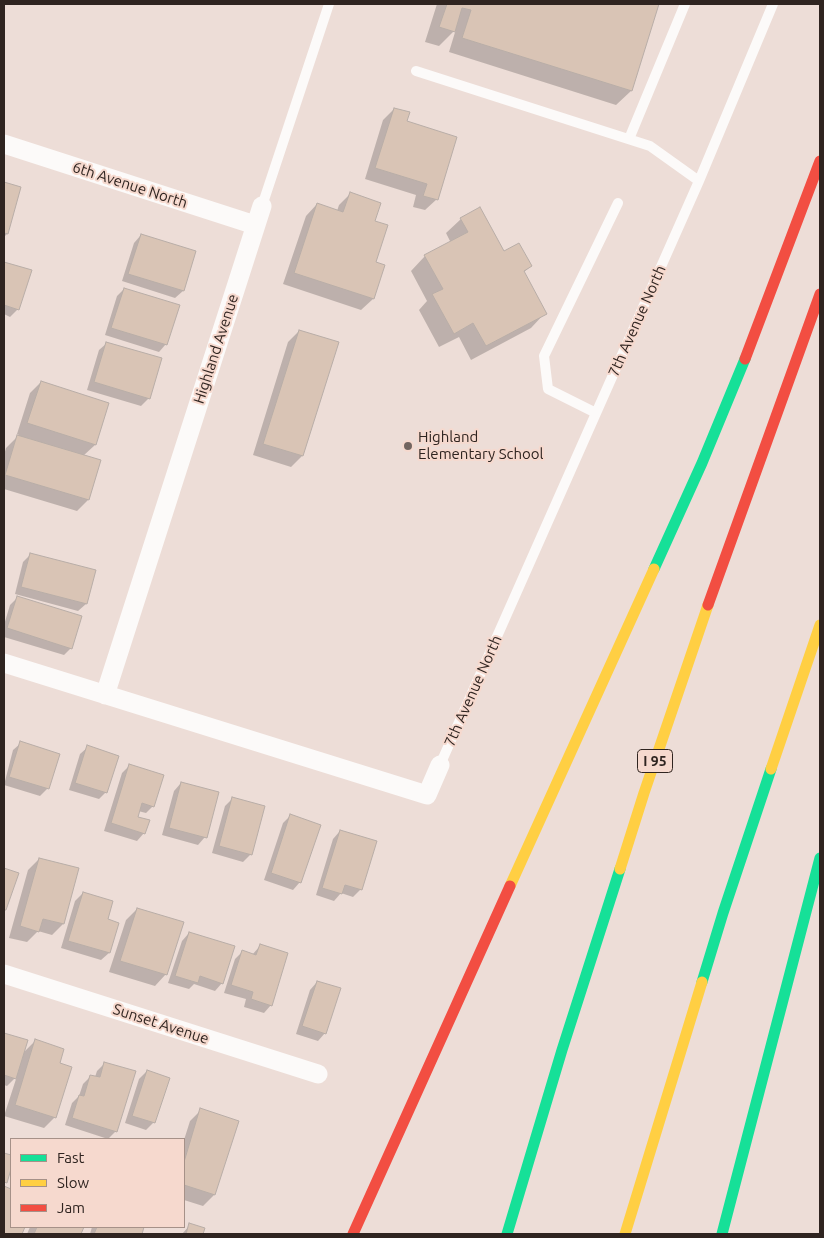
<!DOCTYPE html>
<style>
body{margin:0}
#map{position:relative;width:824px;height:1238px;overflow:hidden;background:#edddd7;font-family:Ubuntu,sans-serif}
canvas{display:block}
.frame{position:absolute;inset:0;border:5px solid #2f2420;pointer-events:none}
.legend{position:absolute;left:10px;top:1138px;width:175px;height:90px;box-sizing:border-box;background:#f6d9ce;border:1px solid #a69188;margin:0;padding:6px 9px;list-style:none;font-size:15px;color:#2f2420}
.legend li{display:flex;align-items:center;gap:10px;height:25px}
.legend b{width:25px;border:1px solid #a69188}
</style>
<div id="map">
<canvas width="824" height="1238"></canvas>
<div class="frame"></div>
<ul class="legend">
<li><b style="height:6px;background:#16e098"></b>Fast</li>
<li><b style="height:6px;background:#ffcf43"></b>Slow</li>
<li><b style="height:6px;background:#f24e42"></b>Jam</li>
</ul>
</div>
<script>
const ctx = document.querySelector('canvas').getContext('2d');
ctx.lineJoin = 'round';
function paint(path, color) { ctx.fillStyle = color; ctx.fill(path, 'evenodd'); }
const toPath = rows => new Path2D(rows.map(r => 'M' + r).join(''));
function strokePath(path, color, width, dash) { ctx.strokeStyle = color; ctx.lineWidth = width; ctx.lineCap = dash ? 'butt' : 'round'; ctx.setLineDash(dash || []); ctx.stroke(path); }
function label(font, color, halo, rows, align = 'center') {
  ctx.font = font + ' Ubuntu,sans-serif'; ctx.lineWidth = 4; ctx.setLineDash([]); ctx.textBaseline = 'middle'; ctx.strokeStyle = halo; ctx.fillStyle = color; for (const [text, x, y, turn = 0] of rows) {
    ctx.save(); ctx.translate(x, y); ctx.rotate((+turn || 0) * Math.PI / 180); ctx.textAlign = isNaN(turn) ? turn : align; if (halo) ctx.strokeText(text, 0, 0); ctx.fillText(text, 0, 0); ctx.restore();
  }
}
const shadow = toPath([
 [437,4,658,4,631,91,616,105,449,52,456,29,439,46,425,42],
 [394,109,406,122,437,199,425,210,413,207,416,195,365,179,383,120],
 [4,184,19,188,7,234,4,237],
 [350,194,373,222,373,299,361,310,283,284,306,216,317,204,337,211,339,205],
 [461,219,504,253,531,266,523,273,545,313,531,328,471,360,459,337,439,347,419,310,427,301,411,271,425,256,451,243,446,233],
 [141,235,195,252,183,291,175,298,122,281,134,243],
 [4,263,30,271,18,309,10,317,4,314],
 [124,289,166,344,159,352,105,335,117,296],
 [299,331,302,456,291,467,253,455,288,342],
 [107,343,149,398,141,406,87,390,99,350],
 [41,382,108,404,95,445,83,456,88,500,77,511,4,489,4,455,6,448,19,435,17,434,30,393],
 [31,554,95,571,86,604,78,611,15,594,23,562],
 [19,596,19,598,71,648,64,655,4,637,4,625,10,605],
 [21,743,48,788,40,796,4,785,13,750],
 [88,747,106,792,99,799,69,790,80,754],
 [129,766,153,806,146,813,138,811,136,817,144,833,137,841,104,831,122,773],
 [181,783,205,837,198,845,162,835,174,791],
 [232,799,251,854,243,862,212,853,225,806],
 [290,816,300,882,293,890,264,880,283,823],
 [340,831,361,889,353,897,341,893,334,901,316,895,333,839],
 [39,859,63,924,52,935,38,931,27,942,9,938,28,870],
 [83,893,106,920,109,953,101,960,61,948,75,901],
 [137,909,166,974,155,986,109,972,126,920],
 [189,933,222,983,215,991,194,984,189,989,168,983,182,941],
 [260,946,271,1005,264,1013,244,1007,246,999,224,993,235,959,242,952,252,955],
 [317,982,325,1033,318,1041,296,1034,310,990],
 [4,1034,26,1041,22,1054,35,1041,58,1064,55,1117,44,1128,4,1116,17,1076,7,1086,4,1085],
 [105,1063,116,1131,108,1139,65,1125,72,1103,79,1096,83,1084,91,1076,95,1077,97,1071],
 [147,1071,154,1122,146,1130,125,1123,139,1079],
 [201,1110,214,1195,203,1206,184,1200,184,1140,190,1121],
 [4,1187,11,1190,11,1227,23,1227,21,1234,4,1234],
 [190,1225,204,1229,202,1234,182,1234],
 [30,1227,82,1227,80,1234,27,1234],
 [92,1227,143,1227,140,1234,90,1234]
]);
const building = toPath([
 [447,4,659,4,632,91,462,38,471,10,462,8,455,32,439,27,447,4],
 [394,108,410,112,407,121,457,137,438,200,423,196,427,184,375,168,394,108],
 [4,182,21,187,8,234,4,233,4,182],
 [350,192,381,203,375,221,388,225,376,262,385,265,374,299,294,273,317,203,343,212,350,192],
 [480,207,504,251,519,243,532,266,524,271,547,314,486,346,473,323,454,334,432,294,443,289,424,255,468,232,460,218,480,207],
 [141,234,196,251,184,291,128,274,141,234],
 [4,262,32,270,19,310,4,305,4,262],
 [124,288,180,305,167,345,111,328,124,288],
 [299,330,339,342,303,456,263,444,299,330],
 [106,342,162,358,150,399,94,382,106,342],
 [41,381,109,403,96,445,27,423,41,381],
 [17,435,101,460,89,500,5,475,17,435],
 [30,553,96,570,87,604,21,587,30,553],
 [17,596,82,616,72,649,7,628,17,596],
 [20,741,60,754,49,789,9,777,20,741],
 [87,745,119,756,107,793,75,783,87,745],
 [129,764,164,775,154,807,142,803,138,817,150,820,145,834,111,823,129,764],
 [181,782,219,792,207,838,169,828,181,782],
 [232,797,265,806,252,855,219,846,232,797],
 [290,814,321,825,301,883,271,873,290,814],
 [340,830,377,841,362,890,345,885,342,894,322,888,340,830],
 [39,858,79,868,64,924,43,919,39,932,20,926,39,858],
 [4,868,19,873,6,910,4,910,4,868],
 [83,892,113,901,108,919,119,923,110,953,68,941,83,892],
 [137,908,184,922,167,975,120,961,137,908],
 [189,932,235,946,223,984,200,976,198,983,175,976,189,932],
 [260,944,288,953,272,1006,251,999,253,992,231,985,242,950,256,955,260,944],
 [317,981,341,988,326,1034,302,1026,317,981],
 [4,1033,28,1040,16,1079,4,1075,4,1033],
 [35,1039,64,1049,60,1063,72,1067,56,1118,15,1105,35,1039],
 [104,1062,136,1071,117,1132,72,1118,79,1095,84,1096,90,1075,100,1077,104,1062],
 [147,1070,170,1078,155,1123,132,1116,147,1070],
 [200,1108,239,1121,215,1195,184,1185,184,1162,200,1108],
 [4,1153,11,1155,11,1169,7,1183,4,1182,4,1153],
 [4,1186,11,1189,11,1227,25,1227,22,1234,4,1234,4,1186],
 [189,1223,205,1228,203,1234,186,1234,189,1223],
 [37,1227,84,1227,81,1234,34,1234,37,1227],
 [97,1227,144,1227,142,1234,94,1234,97,1227]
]);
const lane = toPath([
 [416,71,650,146,699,181],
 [629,139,685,4],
 [262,206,329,4],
 [596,413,548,389,544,356,618,203],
 [440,765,699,181,773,4]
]);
const street = toPath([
 [4,144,255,225],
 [4,663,427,795,440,765],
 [105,695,262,206],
 [4,974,318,1074]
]);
const fast = toPath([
 [654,569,702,463,745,359],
 [702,982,723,913,771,769],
 [507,1234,562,1050,620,869],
 [722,1234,820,858]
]);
const slow = toPath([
 [771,769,820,625],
 [620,869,644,793,708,605],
 [510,886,654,569],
 [625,1234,702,982]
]);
const jam = toPath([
 [745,359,820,161],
 [708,605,820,294],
 [353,1234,510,886]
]);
const markers = [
 [408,446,5,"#726560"]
];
const shields = [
 [655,761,35]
];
const shieldNames = [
 ["I 95",655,761]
];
const streetNames = [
 ["6th Avenue North",130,185,18],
 ["7th Avenue North",637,321,-66],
 ["Highland Avenue",216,349,-72],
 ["7th Avenue North",473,691,-66],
 ["Sunset Avenue",161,1024,18]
];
const poiNames = [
 ["Highland",418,437],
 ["Elementary School",418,454]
];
paint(shadow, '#0003');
paint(building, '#d9c4b5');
strokePath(building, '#b8ada7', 1);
strokePath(lane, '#fcfaf9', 10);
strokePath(street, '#fcfaf9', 19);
strokePath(fast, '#16e098', 11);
strokePath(slow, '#ffcf43', 11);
strokePath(jam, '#f24e42', 11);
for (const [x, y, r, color] of markers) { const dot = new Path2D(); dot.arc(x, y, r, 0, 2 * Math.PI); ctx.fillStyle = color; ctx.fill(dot); strokePath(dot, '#f6d9ce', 2); }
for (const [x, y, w] of shields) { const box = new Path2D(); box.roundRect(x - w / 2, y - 11.5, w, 23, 4); ctx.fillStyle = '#f6d9ce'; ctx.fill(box); strokePath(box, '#2f2420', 1); }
label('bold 14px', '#2f2420', null, shieldNames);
label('15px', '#2f2420', '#f6d9ce', streetNames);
label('15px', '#2f2420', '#f6d9ce', poiNames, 'left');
</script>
